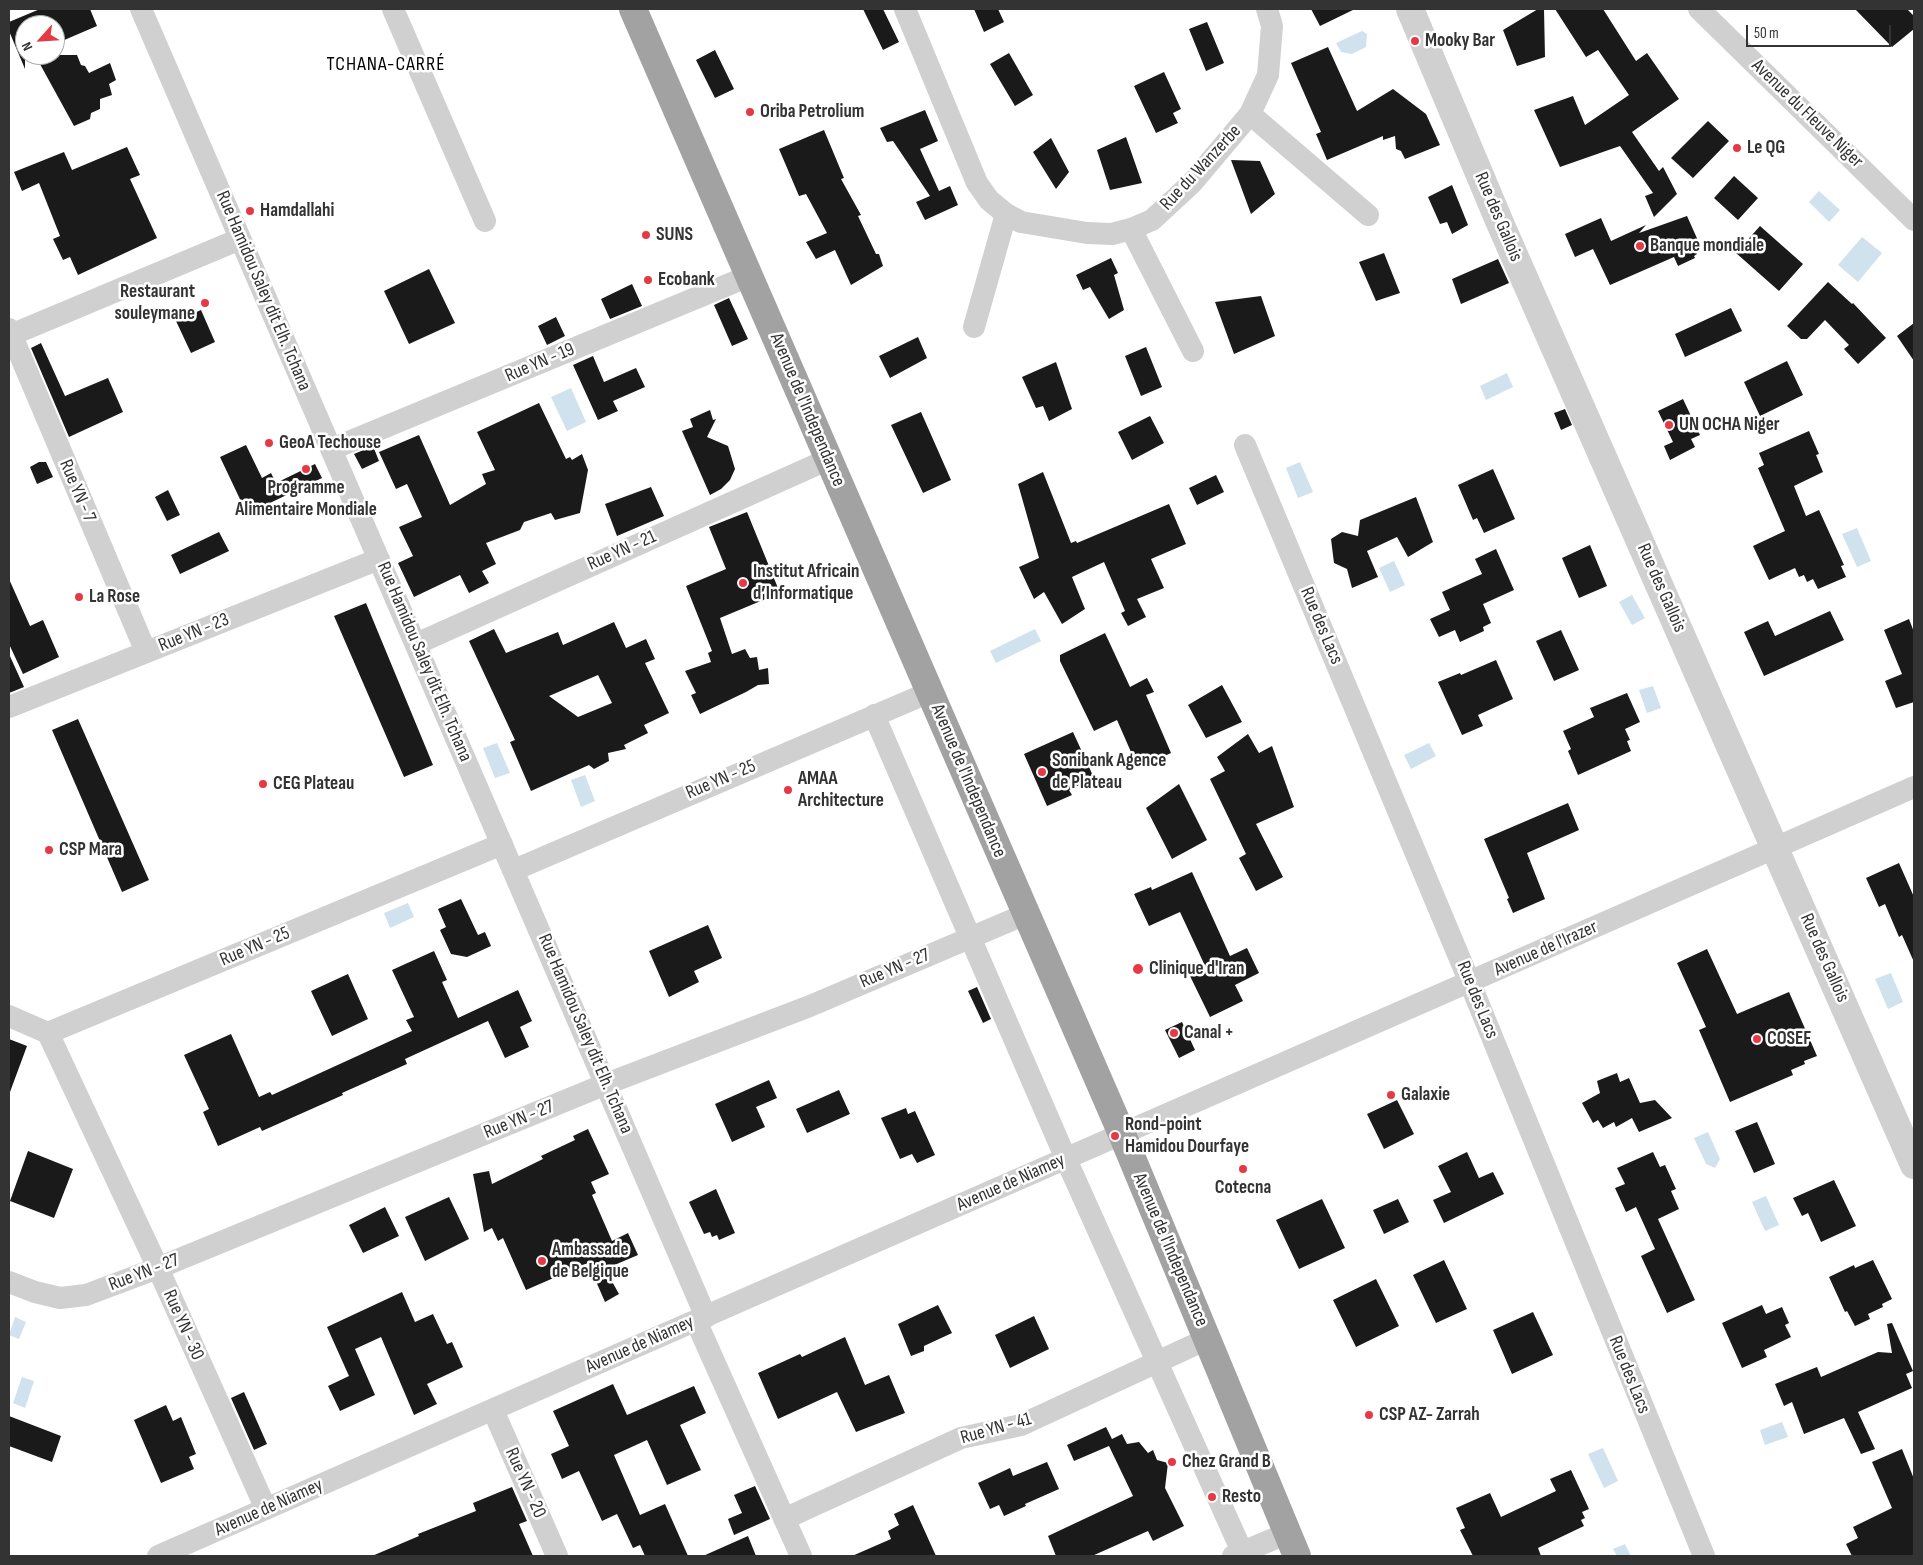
<!DOCTYPE html>
<meta charset="utf-8">
<style>
body{margin:0}
#map{position:relative;width:1923px;height:1565px;overflow:hidden;background:#fff;font-family:"Sofia Sans Condensed",sans-serif}
canvas{display:block}
.frame{position:absolute;inset:0;border:10px solid #333;pointer-events:none}
.north{position:absolute;left:15px;top:15px;width:50px;height:50px;box-sizing:border-box;background:#fff;border:1px solid #adadad;border-radius:50%;rotate:244deg;font-size:14px;font-weight:700;line-height:20px;text-align:center;color:#333}
.north::after{content:'';display:block;margin:auto;width:18px;height:22px;background:#e63946;clip-path:polygon(50% 0,100% 100%,50% 72%,0 100%)}
.scale{position:absolute;left:1746px;top:25px;width:145px;height:22px;box-sizing:border-box;border:2px solid #333;border-top:0;padding-left:6px;font-size:15px;line-height:18px;white-space:nowrap;color:#333;-webkit-text-stroke:4px #fff;paint-order:stroke}
</style>
<div id="map">
<canvas width="1923" height="1565"></canvas>
<div class="frame"></div>
<div class="north">N</div>
<div class="scale">50 m</div>
</div>
<script>
const ctx = document.querySelector('canvas').getContext('2d');
ctx.lineJoin = 'round';
function paint(path, color) { ctx.fillStyle = color; ctx.fill(path, 'evenodd'); }
const toPath = rows => new Path2D(rows.map(r => 'M' + r).join(''));
function strokePath(path, color, width, dash) { ctx.strokeStyle = color; ctx.lineWidth = width; ctx.lineCap = dash ? 'butt' : 'round'; ctx.setLineDash(dash || []); ctx.stroke(path); }
function label(font, color, halo, rows, align = 'center') {
  ctx.font = font + ' "Sofia Sans Condensed",sans-serif'; ctx.lineWidth = 5; ctx.setLineDash([]); ctx.textBaseline = 'middle'; ctx.strokeStyle = halo; ctx.fillStyle = color; for (const [text, x, y, turn = 0] of rows) {
    ctx.save(); ctx.translate(x, y); ctx.rotate((+turn || 0) * Math.PI / 180); ctx.textAlign = isNaN(turn) ? turn : align; if (halo) ctx.strokeText(text, 0, 0); ctx.fillText(text, 0, 0); ctx.restore();
  }
}
const water = toPath([
 [1362,31,1367,34,1366,47,1352,54,1341,52,1336,43],
 [1819,191,1840,210,1829,222,1809,202],
 [1862,237,1882,253,1858,282,1838,265],
 [1507,373,1513,387,1486,400,1480,386],
 [571,388,586,422,567,431,551,397],
 [1300,462,1313,492,1298,498,1286,468],
 [1857,528,1871,561,1857,567,1842,534],
 [1394,561,1405,585,1390,592,1379,568],
 [1632,595,1645,618,1632,625,1619,602],
 [1035,629,1041,641,996,663,990,651],
 [1653,686,1661,708,1647,713,1639,690],
 [497,743,510,773,495,778,483,748],
 [1429,743,1436,756,1411,769,1404,755],
 [585,775,595,801,581,807,571,780],
 [408,903,414,917,390,928,384,913],
 [1891,973,1903,1002,1888,1009,1875,979],
 [1708,1132,1720,1159,1715,1168,1706,1164,1694,1138],
 [1766,1196,1779,1225,1765,1231,1752,1202],
 [15,1317,26,1322,19,1339,9,1335],
 [22,1377,34,1381,25,1408,13,1403],
 [1782,1422,1788,1437,1765,1445,1760,1430],
 [1603,1448,1618,1481,1604,1488,1588,1454],
 [1625,1544,1631,1556,1617,1556,1613,1549]
]);
const building = toPath([
 [40,9,90,9,97,26,55,44,55,25,25,25,25,69,9,31,9,22],
 [863,9,883,9,899,42,883,50],
 [974,9,998,9,1004,22,984,32],
 [1311,9,1355,9,1320,26],
 [1538,9,1544,9,1545,57,1517,66,1503,30],
 [1555,9,1603,9,1636,61,1647,53,1679,99,1632,132,1659,171,1663,167,1677,194,1654,217,1645,196,1653,193,1620,146,1560,167,1534,110,1573,96,1585,125,1629,95,1598,50,1586,57],
 [1855,9,1907,9,1914,16,1914,29,1892,47],
 [1207,22,1224,63,1206,71,1189,29],
 [1328,47,1357,111,1393,89,1426,114,1440,145,1405,159,1401,151,1396,149,1395,136,1383,140,1383,136,1327,160,1316,134,1321,132,1291,63],
 [715,50,734,89,715,98,696,60],
 [1009,53,1033,95,1015,106,990,64],
 [35,55,77,55,81,65,85,66,89,73,110,63,116,80,109,84,112,95,100,99,100,109,91,113,90,119,74,126],
 [1164,72,1181,109,1173,113,1178,123,1156,133,1134,86],
 [925,110,938,141,920,149,939,191,950,186,958,205,925,220,916,202,930,196,893,141,887,142,880,128],
 [1708,121,1729,141,1693,178,1671,158],
 [824,130,844,178,841,179,861,215,858,216,876,254,879,254,883,266,851,285,835,250,816,259,806,242,827,233,806,194,799,196,779,149],
 [1126,137,1142,183,1110,190,1097,150],
 [1051,138,1069,172,1056,189,1033,152],
 [127,147,140,175,130,179,157,238,78,275,70,257,63,260,53,239,60,236,39,183,22,191,14,172,64,152,72,170],
 [1231,160,1260,161,1275,194,1251,214],
 [1734,176,1758,198,1738,220,1714,198],
 [1452,185,1468,225,1452,234,1447,222,1440,224,1428,197],
 [1687,216,1700,245,1697,246,1698,250,1696,251,1697,254,1694,256,1695,258,1678,266,1674,257,1610,285,1593,249,1575,257,1565,234,1601,218,1611,241,1646,225,1639,233],
 [1760,226,1803,264,1779,291,1736,253],
 [1384,253,1400,293,1376,301,1359,262],
 [1111,258,1118,273,1114,275,1124,310,1109,319,1090,287,1083,290,1076,275],
 [1498,259,1509,283,1461,304,1452,279],
 [429,269,455,323,409,344,384,291],
 [1828,282,1852,304,1853,303,1886,338,1858,364,1844,349,1849,345,1825,320,1807,339,1801,339,1787,326],
 [632,284,642,306,610,319,601,299],
 [1261,296,1275,336,1234,354,1215,302],
 [729,298,748,339,732,346,714,305],
 [1731,308,1742,331,1685,357,1675,334],
 [201,310,215,342,191,353,176,321],
 [556,317,565,336,547,345,538,326],
 [1914,323,1914,361,1897,336],
 [918,337,927,358,890,378,879,356],
 [41,343,65,396,108,378,123,412,69,437,31,348],
 [1146,347,1162,387,1141,396,1125,356],
 [593,356,604,382,636,368,645,387,613,401,618,411,598,420,573,365],
 [1787,361,1803,395,1760,416,1744,382],
 [1056,362,1072,409,1049,421,1043,406,1036,408,1022,377],
 [1683,399,1700,435,1691,439,1695,447,1670,460,1664,446,1673,442,1658,411],
 [539,403,566,459,570,457,572,460,582,454,588,470,580,513,555,520,551,513,524,522,520,530,486,543,496,564,482,571,489,583,469,593,460,575,414,597,398,563,413,556,399,527,422,517,407,484,396,489,379,452,419,435,450,505,486,484,482,474,495,470,477,432],
 [1565,409,1572,425,1561,430,1554,413],
 [710,410,713,420,716,419,707,437,728,446,735,469,730,480,721,489,710,495,682,431,693,427,690,419],
 [921,412,951,480,923,493,891,425],
 [1150,416,1164,443,1132,460,1118,432],
 [1809,431,1819,454,1816,455,1823,472,1794,486,1806,516,1819,510,1844,565,1841,566,1846,577,1818,589,1813,579,1807,582,1804,575,1799,577,1795,568,1769,580,1753,546,1785,531,1758,468,1764,465,1759,453],
 [246,445,262,478,271,473,276,483,315,464,322,478,247,514,220,457],
 [373,446,379,461,362,469,354,454],
 [39,462,46,462,53,477,37,484,30,467],
 [1493,469,1515,519,1484,533,1477,518,1473,520,1458,485],
 [1043,472,1071,543,1076,541,1077,543,1169,504,1186,544,1151,559,1164,588,1137,599,1146,617,1128,626,1121,613,1125,611,1104,562,1072,577,1085,609,1062,624,1044,592,1034,599,1019,567,1039,558,1018,484],
 [1216,475,1224,492,1197,505,1189,488],
 [651,487,664,516,617,536,605,504],
 [168,490,180,515,167,521,155,497],
 [1416,497,1433,542,1408,557,1397,537,1367,551,1378,577,1352,588,1347,569,1334,563,1331,539,1342,532,1358,536,1360,520],
 [747,512,780,593,720,618,732,654,745,649,750,658,757,657,759,670,768,668,769,684,758,685,746,692,700,714,691,695,696,693,685,671,711,662,708,653,712,651,686,586,726,569,709,527],
 [219,532,229,551,180,574,171,555],
 [1590,545,1607,586,1579,598,1562,558],
 [1496,549,1514,590,1483,604,1491,623,1483,627,1484,631,1460,642,1455,630,1439,637,1430,619,1450,610,1442,592,1482,574,1475,559],
 [9,579,30,626,43,620,59,657,23,674,9,644],
 [366,603,433,765,404,777,334,616],
 [1830,611,1844,640,1764,676,1744,632,1768,621,1775,636],
 [1909,619,1914,632,1914,702,1896,708,1885,681,1902,674,1884,630],
 [614,622,626,648,646,639,655,659,645,663,669,713,644,725,648,733,624,745,626,749,608,753,609,761,594,769,589,765,531,791,510,742,515,740,469,641,494,629,506,653,558,632,563,645],
 [598,675,612,703,578,717,549,696],
 [1561,630,1579,670,1554,681,1536,641],
 [1105,633,1130,687,1147,678,1154,692,1146,695,1171,753,1138,768,1117,720,1094,731,1060,661,1060,655],
 [9,654,24,687,9,693],
 [1496,660,1513,699,1478,715,1483,726,1462,735,1438,682,1460,673,1461,675],
 [1222,685,1242,722,1206,738,1188,705],
 [1627,693,1640,722,1625,729,1630,740,1627,741,1631,751,1578,775,1568,751,1571,749,1563,731,1594,717,1590,708],
 [78,719,149,880,122,892,52,730],
 [1073,732,1094,778,1069,790,1072,795,1047,806,1024,754],
 [1248,734,1259,753,1272,746,1294,807,1256,824,1283,877,1256,891,1239,858,1246,854,1210,779,1225,771,1217,757],
 [1179,784,1207,840,1172,859,1146,808],
 [1568,803,1579,830,1527,853,1545,899,1513,913,1507,899,1509,898,1484,839],
 [1899,863,1914,897,1914,962,1902,935,1899,937,1885,904,1879,907,1866,878],
 [1192,872,1230,956,1247,948,1259,973,1235,985,1243,1001,1210,1017,1190,976,1206,968,1180,912,1149,926,1134,894,1151,887,1152,890],
 [461,899,478,935,485,932,491,946,467,957,451,954,440,930,446,927,438,909],
 [708,925,722,958,694,971,699,982,669,997,649,951],
 [1707,949,1737,1014,1789,992,1817,1056,1804,1061,1805,1064,1791,1070,1793,1075,1730,1102,1699,1030,1706,1027,1677,963],
 [434,951,447,980,442,982,458,1018,518,990,532,1021,520,1027,529,1047,505,1058,488,1021,405,1059,407,1064,342,1093,343,1095,262,1131,260,1127,218,1146,203,1112,209,1109,184,1055,231,1034,259,1097,270,1092,272,1095,412,1031,406,1020,414,1017,392,970],
 [348,974,368,1019,332,1036,311,991],
 [977,987,991,1019,983,1023,968,991],
 [1182,1022,1195,1050,1179,1058,1165,1030],
 [9,1039,27,1046,10,1092,9,1092],
 [1617,1073,1620,1082,1629,1078,1640,1103,1655,1100,1672,1118,1639,1132,1632,1118,1616,1127,1614,1122,1603,1128,1598,1120,1593,1123,1582,1103,1600,1093,1597,1081],
 [769,1080,777,1098,756,1107,765,1127,732,1142,715,1104],
 [839,1090,850,1114,807,1133,796,1109],
 [1397,1100,1414,1134,1384,1149,1367,1114],
 [906,1108,908,1114,915,1111,935,1155,917,1163,912,1154,900,1159,881,1118],
 [1757,1122,1775,1164,1754,1173,1735,1131],
 [588,1129,609,1174,591,1182,596,1193,592,1195,612,1241,628,1233,638,1255,605,1269,619,1294,605,1302,588,1263,526,1290,503,1238,498,1241,492,1228,484,1232,473,1174,489,1171,492,1184,543,1159,541,1156,575,1140,573,1136],
 [28,1151,73,1169,54,1218,10,1201],
 [1467,1152,1479,1178,1493,1172,1504,1194,1444,1223,1433,1200,1451,1192,1438,1166],
 [1653,1152,1660,1167,1665,1165,1676,1189,1671,1191,1679,1209,1658,1219,1695,1300,1667,1313,1641,1256,1655,1249,1636,1207,1626,1212,1615,1188,1625,1184,1617,1168],
 [1834,1180,1856,1226,1821,1242,1808,1213,1802,1216,1793,1198],
 [716,1189,735,1233,719,1240,717,1235,712,1237,710,1232,704,1234,689,1202],
 [449,1197,469,1239,425,1261,405,1217],
 [1322,1199,1345,1248,1299,1269,1276,1220],
 [1398,1199,1409,1222,1384,1234,1373,1210],
 [385,1207,399,1236,363,1253,349,1225],
 [1444,1260,1467,1309,1436,1323,1413,1275],
 [1873,1260,1892,1299,1882,1304,1883,1307,1868,1314,1870,1319,1855,1326,1847,1311,1845,1312,1829,1277,1854,1265,1855,1268],
 [1376,1279,1399,1326,1356,1347,1333,1300],
 [402,1292,415,1322,433,1314,447,1344,452,1342,463,1367,427,1384,437,1404,414,1415,381,1337,355,1349,375,1395,340,1411,328,1386,349,1376,327,1327],
 [938,1305,952,1333,924,1346,924,1351,911,1356,898,1324],
 [1762,1305,1766,1314,1782,1307,1789,1323,1785,1325,1791,1337,1764,1350,1767,1357,1742,1368,1722,1323],
 [1533,1312,1553,1355,1512,1374,1493,1330],
 [1034,1316,1049,1349,1010,1368,995,1335],
 [1892,1323,1913,1371,1906,1374,1912,1388,1858,1412,1875,1449,1861,1454,1844,1418,1804,1434,1792,1402,1784,1406,1775,1384,1817,1367,1821,1377,1878,1352,1892,1353,1887,1324],
 [845,1337,865,1385,889,1375,905,1413,856,1432,837,1392,778,1419,758,1373,800,1354,802,1357],
 [613,1384,627,1415,694,1386,706,1413,680,1425,701,1470,667,1485,647,1440,614,1455,640,1515,665,1504,688,1556,645,1556,640,1545,633,1548,617,1514,602,1521,579,1471,562,1479,551,1454,569,1446,553,1411],
 [244,1392,267,1444,254,1450,231,1398],
 [166,1405,173,1421,181,1417,196,1454,189,1457,194,1469,161,1483,134,1420],
 [9,1416,61,1436,52,1462,9,1446],
 [1106,1427,1112,1439,1122,1434,1127,1444,1139,1442,1148,1453,1153,1450,1157,1460,1168,1463,1165,1488,1184,1526,1153,1541,1148,1531,1092,1556,1056,1556,1048,1536,1133,1496,1109,1446,1074,1461,1067,1445],
 [1902,1449,1914,1479,1914,1556,1852,1556,1846,1544,1858,1538,1853,1527,1892,1508,1872,1462],
 [1047,1462,1059,1489,1025,1504,1026,1506,1004,1516,999,1505,990,1509,978,1483,1010,1468,1013,1476],
 [1571,1470,1589,1509,1582,1512,1585,1518,1581,1520,1584,1526,1538,1548,1541,1556,1473,1556,1460,1530,1465,1528,1456,1508,1490,1493,1501,1517,1556,1491,1550,1479],
 [755,1486,770,1519,734,1535,728,1519,742,1513,734,1495],
 [512,1487,527,1521,519,1524,533,1556,372,1556,419,1536,418,1534,476,1511,473,1503],
 [913,1505,936,1556,852,1556,891,1539,888,1531,899,1525,894,1514],
 [748,1536,756,1556,703,1556]
]);
const minor = toPath([
 [141,9,706,1317],
 [393,9,485,221],
 [905,9,977,183,989,200,1006,214,1021,222,1087,233,1112,234,1131,229,1152,220,1192,183,1250,114,1268,75,1272,26,1267,9],
 [1699,9,1914,220],
 [1250,114,1368,215],
 [1131,229,1193,351],
 [974,327,1006,214],
 [9,329,146,652],
 [11,335,240,239],
 [1245,445,1470,983,1704,1556],
 [332,449,749,276],
 [416,644,829,459],
 [9,707,379,559],
 [874,715,1066,1159,1244,1556],
 [514,870,930,692],
 [9,1016,48,1033,502,844],
 [48,1033,158,1268,266,1509],
 [9,1282,35,1292,60,1298,86,1295,158,1268,606,1084,810,1006,1026,914],
 [696,1321,801,1556],
 [493,1410,557,1556],
 [784,1519,961,1438,1021,1425,1207,1339],
 [158,1556,1914,787],
 [1233,1556,1288,1533]
]);
const tertiary = toPath([
 [1410,9,1500,223,1914,1165]
]);
const trunk = toPath([
 [633,9,1122,1134,1297,1556]
]);
const markers = [
 [1415,41,5,"#e63946"],
 [750,112,5,"#e63946"],
 [1737,148,5,"#e63946"],
 [250,211,5,"#e63946"],
 [646,235,5,"#e63946"],
 [1640,246,5,"#e63946"],
 [648,280,5,"#e63946"],
 [205,303,5,"#e63946"],
 [1669,425,5,"#e63946"],
 [269,443,5,"#e63946"],
 [306,469,5,"#e63946"],
 [743,583,5,"#e63946"],
 [79,597,5,"#e63946"],
 [1042,772,5,"#e63946"],
 [263,784,5,"#e63946"],
 [788,790,5,"#e63946"],
 [49,850,5,"#e63946"],
 [1138,969,6,"#e63946"],
 [1174,1033,5,"#e63946"],
 [1757,1039,5,"#e63946"],
 [1391,1095,5,"#e63946"],
 [1115,1136,5,"#e63946"],
 [1243,1169,5,"#e63946"],
 [542,1261,5,"#e63946"],
 [1369,1415,5,"#e63946"],
 [1172,1462,5,"#e63946"],
 [1212,1497,5,"#e63946"]
];
const poiNames = [
 ["Mooky Bar",1425,41],
 ["Oriba Petrolium",760,112],
 ["Le QG",1747,148],
 ["Hamdallahi",260,211],
 ["SUNS",656,235],
 ["Banque mondiale",1650,246],
 ["Ecobank",658,280],
 ["Restaurant",195,292,"right"],
 ["souleymane",195,314,"right"],
 ["UN OCHA Niger",1679,425],
 ["GeoA Techouse",279,443],
 ["Programme",306,488,"center"],
 ["Alimentaire Mondiale",306,510,"center"],
 ["Institut Africain",753,572],
 ["d’Informatique",753,594],
 ["La Rose",89,597],
 ["Sonibank Agence",1052,761],
 ["de Plateau",1052,783],
 ["AMAA",798,779],
 ["Architecture",798,801],
 ["CEG Plateau",273,784],
 ["CSP Mara",59,850],
 ["Clinique d'Iran",1149,969],
 ["Canal +",1184,1033],
 ["COSEF",1767,1039],
 ["Galaxie",1401,1095],
 ["Rond-point",1125,1125],
 ["Hamidou Dourfaye",1125,1147],
 ["Cotecna",1243,1188,"center"],
 ["Ambassade",552,1250],
 ["de Belgique",552,1272],
 ["CSP AZ- Zarrah",1379,1415],
 ["Chez Grand B",1182,1462],
 ["Resto",1222,1497]
];
const streetNames = [
 ["Avenue du Fleuve Niger",1807,114,44],
 ["Rue du Wanzerbe",1201,168,-47],
 ["Rue des Gallois",1498,217,67],
 ["Rue Hamidou Saley dit Elh. Tchana",263,291,67],
 ["Rue YN - 19",540,363,-23],
 ["Avenue de l'Independance",807,410,67],
 ["Rue YN - 7",77,491,67],
 ["Rue YN - 21",622,551,-24],
 ["Rue des Gallois",1661,588,66],
 ["Rue des Lacs",1321,626,67],
 ["Rue YN - 23",194,633,-22],
 ["Rue Hamidou Saley dit Elh. Tchana",424,662,67],
 ["Rue YN - 25",721,780,-23],
 ["Avenue de l'Independance",968,781,67],
 ["Rue YN - 25",255,947,-23],
 ["Avenue de l'Irazer",1546,949,-24],
 ["Rue des Gallois",1824,958,66],
 ["Rue YN - 27",895,969,-23],
 ["Rue des Lacs",1477,1000,68],
 ["Rue Hamidou Saley dit Elh. Tchana",585,1034,67],
 ["Rue YN - 27",519,1120,-22],
 ["Avenue de Niamey",1011,1183,-24],
 ["Avenue de l'Independance",1170,1250,67],
 ["Rue YN - 27",144,1273,-21],
 ["Rue YN - 30",183,1325,66],
 ["Avenue de Niamey",640,1345,-24],
 ["Rue des Lacs",1629,1375,68],
 ["Rue YN - 41",996,1429,-16],
 ["Rue YN - 20",525,1483,66],
 ["Avenue de Niamey",269,1508,-24]
];
const neighbourhoodNames = [
 ["TCHANA-CARRÉ",386,65]
];
paint(water, '#cfe2ee');
paint(building, '#1a1a1a');
strokePath(minor, '#d0d0d0', 22);
strokePath(tertiary, '#d0d0d0', 28);
strokePath(trunk, '#a2a2a2', 28);
for (const [x, y, r, color] of markers) { const dot = new Path2D(); dot.arc(x, y, r, 0, 2 * Math.PI); ctx.fillStyle = color; ctx.fill(dot); strokePath(dot, '#fff', 2); }
label('bold 19px', '#333', '#fff', poiNames, 'left');
label('19px', '#333', '#fff', streetNames);
ctx.letterSpacing = '1px';
label('20px', '#000', '#fff', neighbourhoodNames);
ctx.letterSpacing = '0px';
</script>
